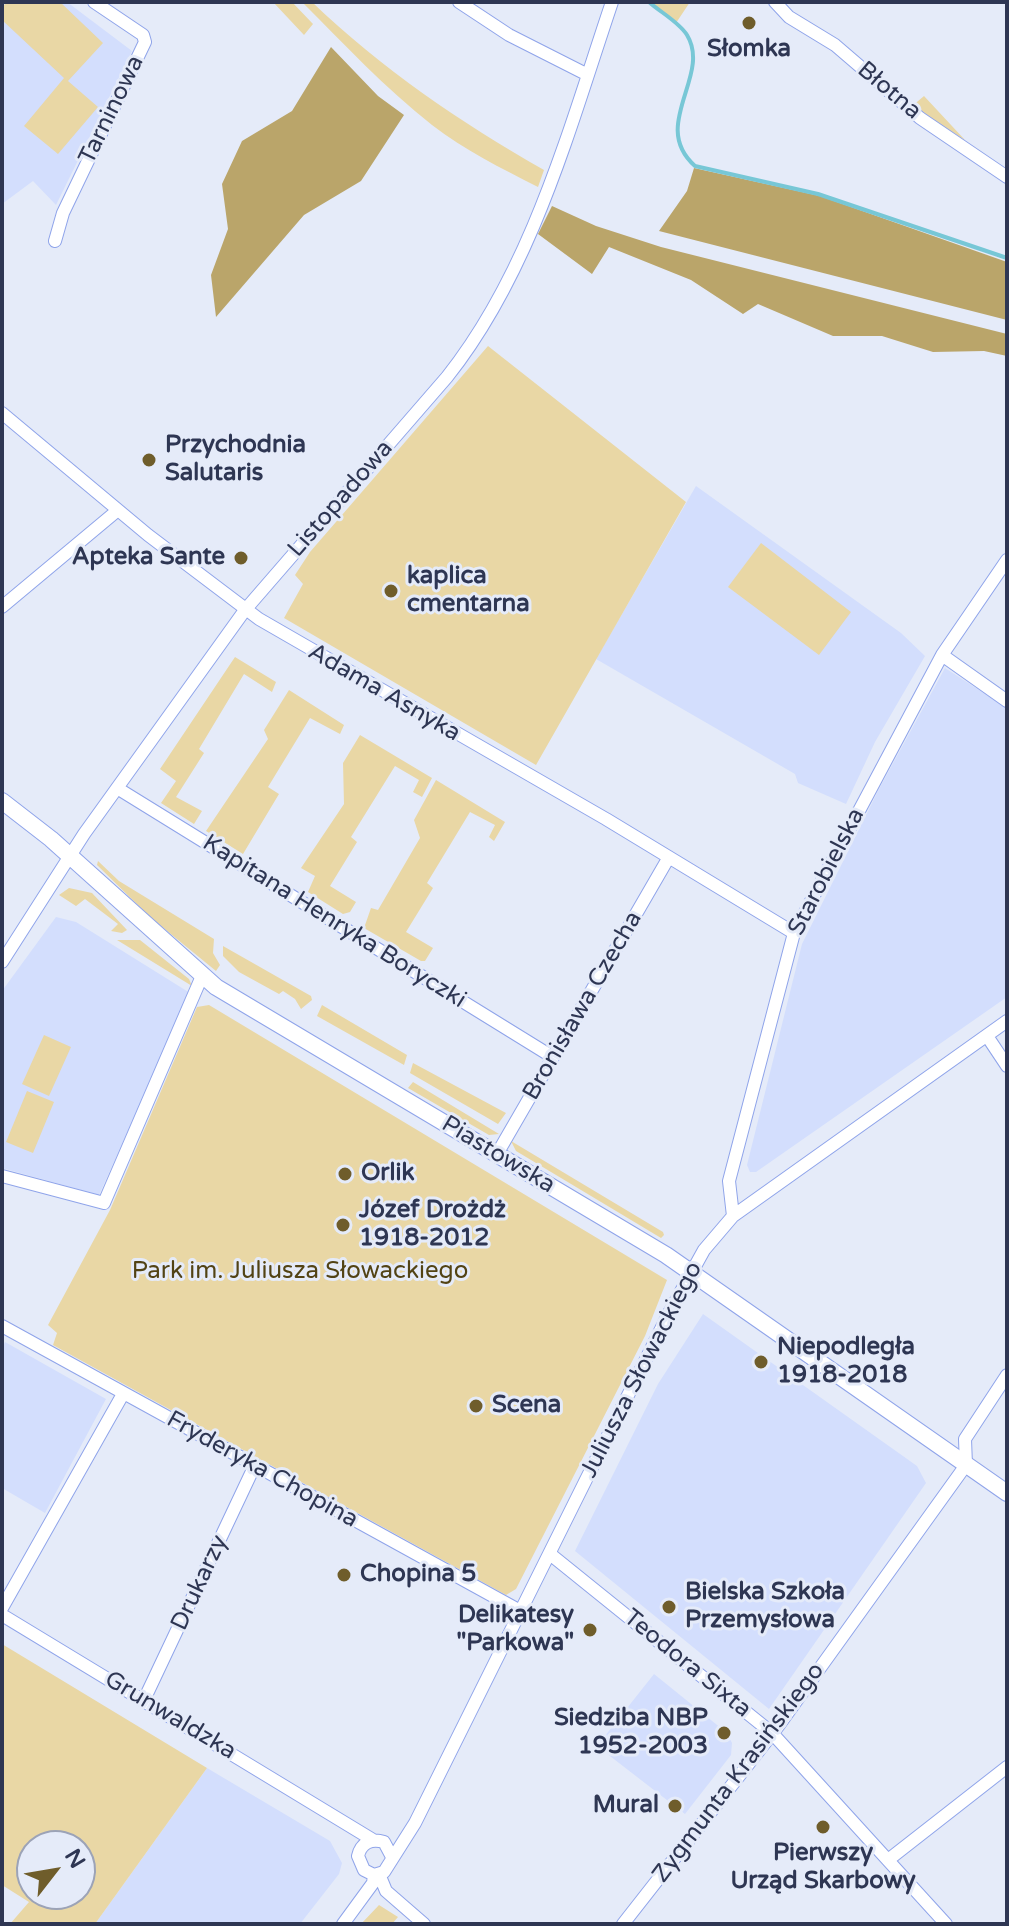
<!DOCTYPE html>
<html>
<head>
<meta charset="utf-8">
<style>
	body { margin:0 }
	#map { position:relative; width:1009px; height:1926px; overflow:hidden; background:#e5ebf9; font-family:"Varela Round",sans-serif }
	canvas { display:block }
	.frame { position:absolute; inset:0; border:4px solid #2e3653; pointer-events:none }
	.north { position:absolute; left:16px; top:1830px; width:80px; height:80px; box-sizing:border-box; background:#e5ebf9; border:2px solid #9ca3b7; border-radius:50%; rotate:59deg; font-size:22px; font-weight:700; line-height:32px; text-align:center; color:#2e3653 }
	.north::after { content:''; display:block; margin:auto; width:28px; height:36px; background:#6f5d2b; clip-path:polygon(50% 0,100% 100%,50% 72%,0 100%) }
</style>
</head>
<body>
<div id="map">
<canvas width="1009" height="1926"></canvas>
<div class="frame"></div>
<div class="north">N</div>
</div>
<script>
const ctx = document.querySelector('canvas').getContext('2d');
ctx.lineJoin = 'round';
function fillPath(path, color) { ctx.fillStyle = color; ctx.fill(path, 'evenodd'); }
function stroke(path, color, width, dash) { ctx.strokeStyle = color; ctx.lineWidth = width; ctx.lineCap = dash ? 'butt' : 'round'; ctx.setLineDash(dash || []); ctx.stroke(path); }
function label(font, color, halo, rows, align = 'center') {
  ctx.font = font + ' "Varela Round",sans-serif'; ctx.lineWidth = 6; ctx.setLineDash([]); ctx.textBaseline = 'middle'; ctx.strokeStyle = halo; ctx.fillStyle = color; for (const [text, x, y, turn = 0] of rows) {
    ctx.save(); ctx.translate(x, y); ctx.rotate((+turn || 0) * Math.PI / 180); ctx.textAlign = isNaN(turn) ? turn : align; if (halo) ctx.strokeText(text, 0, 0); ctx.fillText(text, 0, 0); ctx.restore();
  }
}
const built = new Path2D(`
	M2,2h65l65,49 -76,154 -23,-24 -31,23z
	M696,486l205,147 24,23 -50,86 -29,62 -48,-21 -3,-9 -199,-115z
	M945,668l62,40v289l-251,175h-6l-3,-7 55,-221 77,-155z
	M56,917l20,5 114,71 -91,202 -97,-27v-177z
	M703,1314l214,152 9,17 -157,226 -194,-158 83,-167z
	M5,1342l101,57 -61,114 -43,-25v-140z
	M654,1674l73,59 5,10 -1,12 -46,59 -88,-68z
	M207,1768l123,73 12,22 -3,11 -39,50h-205z`);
const green = new Path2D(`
	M7,2h53l43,41 -35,38 30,26 -40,47 -34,-28 40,-48 -62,-58v-13z
	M273,2h19l21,22 -9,11z
	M302,2h10c70,67 148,120 232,168l-6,17c-37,-19 -74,-37 -106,-62 -47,-37 -88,-81 -130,-123z
	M651,2h39l-14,21z
	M924,96l41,44 -54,-33z
	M488,346l198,156 -150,263 -252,-147 19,-34 -8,-9 15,-23z
	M761,543l90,69 -32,43 -91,-68z
	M235,657l41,25 -4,10 -28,-18 -45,75 5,4 -28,44 26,14 -8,13 -33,-21 15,-22 -16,-12z
	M289,690l55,35 -4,9 -30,-16 -42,69 11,7 -36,60 -37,-23 62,-92 -4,-9z
	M360,735l72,43 -10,19 -9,-5 6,-12 -24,-14 -44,71 6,5 -27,44 26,16 -6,10 -7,2 -35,-22 7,-16 -14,-8 43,-64 -1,-41z
	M436,780l69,42 -11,19 -5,-4 6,-12 -25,-13 -43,71 6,5 -27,44 27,16 -8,13h-4l-57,-33 7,-20 7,2 42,-72 -6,-18z
	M98,861l21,20 95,58 -1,14 7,12 -4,6 -66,-54 -53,-52z
	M69,888l23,5 35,37 -5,3 -11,-2 7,-7 -33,-25 -9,7 -17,-11z
	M117,940h23l49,39 3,7z
	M223,946l88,50 1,4 -11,9 -6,-10 -12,-8 -4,3 -40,-22 -16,-16z
	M209,1005l458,275 -22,56 -129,253 -10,6 -453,-250 4,-12 -9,-8 62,-115 87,-203z
	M322,1005l85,50 -3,10 -87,-49z
	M44,1035l27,12 -22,49 -27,-12z
	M413,1063l93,50 -8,11 -88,-51z
	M413,1082l86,52 -10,1 -81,-47z
	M27,1091l27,11 -21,51 -27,-11z
	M511,1141l152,91 1,3 -3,3 -145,-87z
	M2,1644l205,124 -112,156h-85l19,-22 -27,-17zM32,1846h48v48h-48z
	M379,1905l19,12 -6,7h-31z`);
const forest = new Path2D(`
	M331,47l47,49 26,19 -43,66 -57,34 -88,102 -5,-42 17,-46 -6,-45 20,-43 50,-30z
	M694,168l126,28 187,66v58l-348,-89 28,-40z
	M552,206l44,20 65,21 346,87v22l-23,-5 -51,1 -51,-16h-49l-75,-32 -15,10 -52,-34 -82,-33 -17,27 -54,-40z`);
const stream = new Path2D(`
	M649,2c11,10 30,20 38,33 25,41 -38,90 8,131l123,28 189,64`);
const street = new Path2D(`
	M459,2l50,33 79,40
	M775,2l14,15 46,28 85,73 87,59
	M55,241l8,-28 82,-171 -2,-7 -49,-33
	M2,413l146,122 111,84 347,200 188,114
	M2,607l116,-97
	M942,655l65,46
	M117,788l434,268
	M2,962l82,-128 161,-224 202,-233c85,-107 122,-248 165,-375
	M987,1036l20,30
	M497,1154l172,-297
	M2,1176l102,27 98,-227
	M733,1216l-4,-35 65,-248 148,-278 65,-95
	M2,1326l520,286
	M550,1554l222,179 174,191
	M2,1608l121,-214
	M2,1615l371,225
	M144,1700l111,-235
	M392,1857l-8,-15c-13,-4 -23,1 -26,14l6,14 10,5 10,-3 31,-49 253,-508 36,-65 29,-34 274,-195
	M888,1860l119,-93
	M379,1874l7,17 38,33
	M343,1924l30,-41 1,-8
	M623,1924l156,-199 187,-260 -1,-26 42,-64`);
const secondary = new Path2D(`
	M2,801l49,38 165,148 450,268 341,238`);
const markers = [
	[749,23,8,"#6f5d2b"],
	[149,460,8,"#6f5d2b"],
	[241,558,8,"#6f5d2b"],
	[391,591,8,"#6f5d2b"],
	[345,1174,8,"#6f5d2b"],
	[343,1225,8,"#6f5d2b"],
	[761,1362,8,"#6f5d2b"],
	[476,1406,8,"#6f5d2b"],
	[344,1575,8,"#6f5d2b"],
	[669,1607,8,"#6f5d2b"],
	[590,1630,8,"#6f5d2b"],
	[724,1733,8,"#6f5d2b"],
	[675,1806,8,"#6f5d2b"],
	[823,1827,8,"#6f5d2b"]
];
const poiNames = [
	["Słomka",749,50,"center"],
	["Przychodnia",165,446],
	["Salutaris",165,474],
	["Apteka Sante",225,558,"right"],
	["kaplica",407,577],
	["cmentarna",407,605],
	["Orlik",361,1174],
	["Józef Drożdż",359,1211],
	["1918-2012",359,1239],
	["Niepodległa",777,1348],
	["1918-2018",777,1376],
	["Scena",492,1406],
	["Chopina 5",360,1575],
	["Bielska Szkoła",685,1593],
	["Przemysłowa",685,1621],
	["Delikatesy",574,1616,"right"],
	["\"Parkowa\"",574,1644,"right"],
	["Siedziba NBP",708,1719,"right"],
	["1952-2003",708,1747,"right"],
	["Mural",659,1806,"right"],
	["Pierwszy",823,1854,"center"],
	["Urząd Skarbowy",823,1882,"center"]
];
const streetNames = [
	["Błotna",889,91,40],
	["Tarninowa",112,110,-64],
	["Listopadowa",341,499,-49],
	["Adama Asnyka",384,693,30],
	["Starobielska",827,872,-63],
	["Kapitana Henryka Boryczki",334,922,32],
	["Bronisława Czecha",583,1006,-60],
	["Piastowska",498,1155,31],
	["Juliusza Słowackiego",642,1370,-63],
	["Fryderyka Chopina",262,1470,29],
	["Drukarzy",200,1583,-65],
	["Teodora Sixta",687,1664,39],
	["Grunwaldzka",170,1716,31],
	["Zygmunta Krasińskiego",739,1773,-53]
];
const parkNames = [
	["Park im. Juliusza Słowackiego",300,1272]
];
fillPath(built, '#d3defd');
fillPath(green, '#e9d7a5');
fillPath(forest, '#baa56a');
stroke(stream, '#77c7d6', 4);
stroke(street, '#8fa4ea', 14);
stroke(secondary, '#8fa4ea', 18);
stroke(street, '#fff', 12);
stroke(secondary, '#fff', 16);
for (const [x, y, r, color] of markers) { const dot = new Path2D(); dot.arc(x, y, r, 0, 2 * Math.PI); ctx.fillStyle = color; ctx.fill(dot); stroke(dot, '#e5ebf9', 3); }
label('bold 24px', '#2e3653', '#e5ebf9', poiNames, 'left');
label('24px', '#2e3653', '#e5ebf9', streetNames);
label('24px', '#524314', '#e5ebf9', parkNames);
</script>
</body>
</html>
